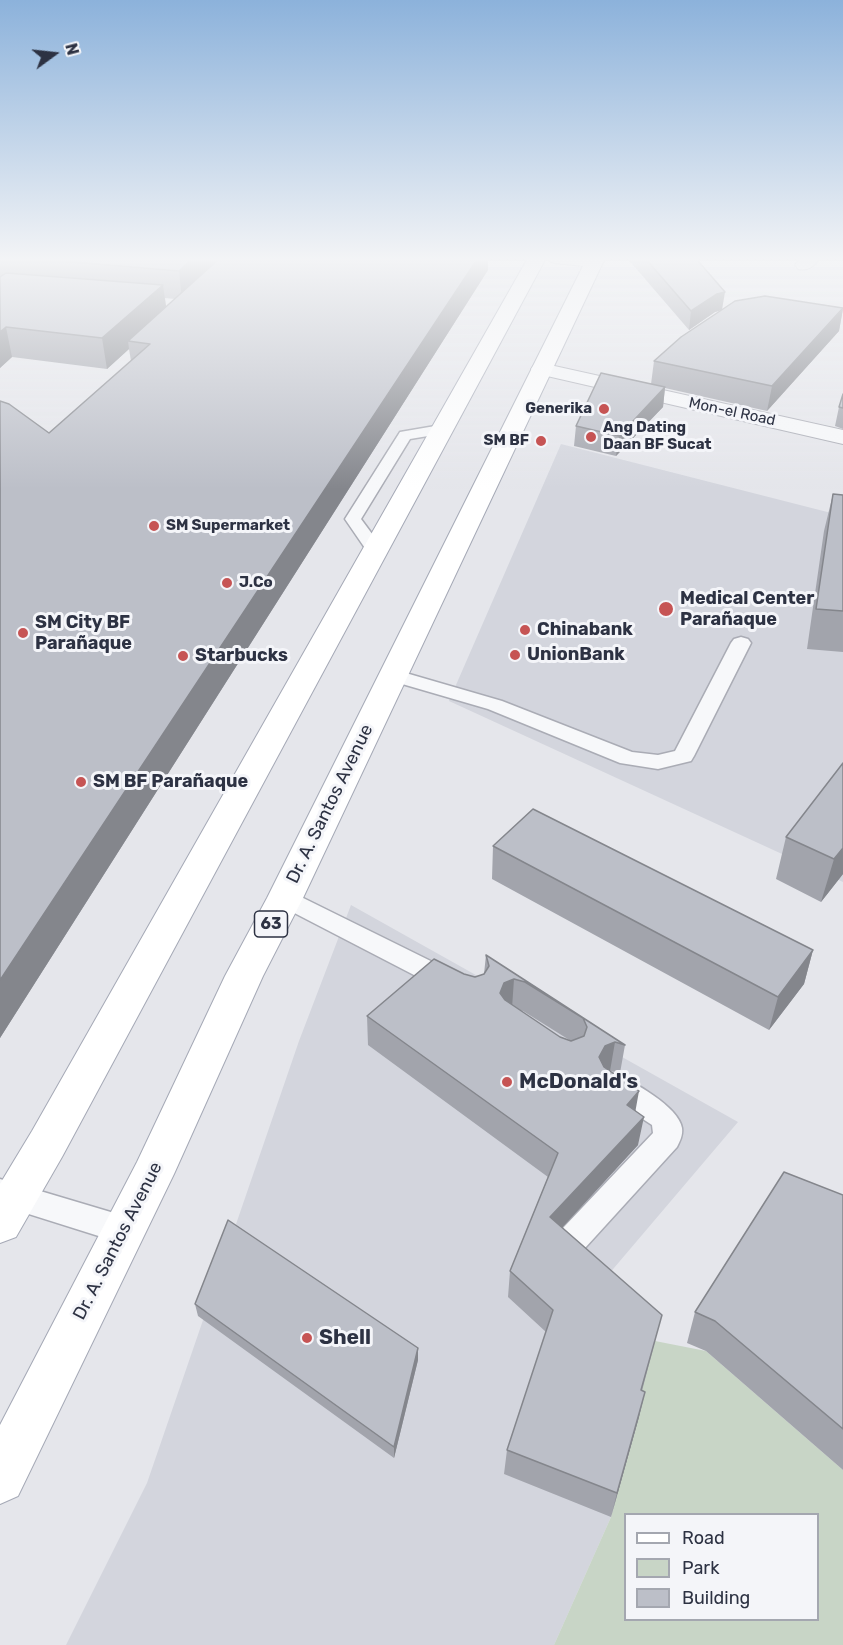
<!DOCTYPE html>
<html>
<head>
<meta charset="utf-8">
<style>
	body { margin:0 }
	#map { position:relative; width:843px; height:1645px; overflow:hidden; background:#e5e6eb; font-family:Rubik,sans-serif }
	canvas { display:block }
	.legend { position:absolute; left:624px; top:1513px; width:195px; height:108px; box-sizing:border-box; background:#f4f5f9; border:2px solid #a4a7b0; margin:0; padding:8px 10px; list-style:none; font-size:18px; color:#2d3243 }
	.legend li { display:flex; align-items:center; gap:12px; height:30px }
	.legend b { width:30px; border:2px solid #a4a7b0 }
	.north { position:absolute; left:24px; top:24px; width:60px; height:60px; -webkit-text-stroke:4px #f4f5f9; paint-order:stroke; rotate:75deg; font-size:16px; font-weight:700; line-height:24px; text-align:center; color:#2d3243 }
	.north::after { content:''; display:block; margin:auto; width:21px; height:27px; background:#2d3243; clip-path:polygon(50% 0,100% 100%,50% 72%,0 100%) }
</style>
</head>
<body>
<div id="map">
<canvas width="843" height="1645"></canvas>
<ul class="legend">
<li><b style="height:8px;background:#fff"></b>Road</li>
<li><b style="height:16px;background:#c8d5c6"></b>Park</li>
<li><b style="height:16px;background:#bcbfc8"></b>Building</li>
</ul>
<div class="north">N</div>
</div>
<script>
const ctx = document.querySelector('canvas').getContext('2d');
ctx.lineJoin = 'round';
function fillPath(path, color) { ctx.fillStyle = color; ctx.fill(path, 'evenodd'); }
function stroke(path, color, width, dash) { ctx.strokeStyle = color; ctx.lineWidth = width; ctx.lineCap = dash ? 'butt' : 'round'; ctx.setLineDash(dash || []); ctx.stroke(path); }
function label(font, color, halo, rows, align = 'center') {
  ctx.font = font + ' Rubik,sans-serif'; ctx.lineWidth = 6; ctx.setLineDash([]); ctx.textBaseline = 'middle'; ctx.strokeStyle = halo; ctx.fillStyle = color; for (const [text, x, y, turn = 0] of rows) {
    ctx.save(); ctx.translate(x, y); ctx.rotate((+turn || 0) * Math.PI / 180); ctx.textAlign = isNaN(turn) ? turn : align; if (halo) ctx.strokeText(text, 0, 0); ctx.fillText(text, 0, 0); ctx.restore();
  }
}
const built = new Path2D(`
	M561,444l282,72v366l-394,-181z
	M351,905l387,217 -141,166 58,53 -20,74 4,2 -28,100 -57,128h-488l81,-162 152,-442z`);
const green = new Path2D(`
	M655,1341l51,10 137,119v175h-289l57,-128 27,-100 -3,-2zM626,1514h192v106h-192z`);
const lane = new Path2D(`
	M441,425l8,5 -3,3 -36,6 -49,80 23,31 -3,4h-12l-24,-35 55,-87z
	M741,637l7,2 3,4 -57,113 -3,5 -33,8 -38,-6 -132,-54 -103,-30 -3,-4 3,-4 7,-2 110,32 130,51 26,3 17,-4 56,-108 3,-4z
	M285,889l174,86 4,7 -4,7 -9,3 -9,-3 -164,-85 -4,-6 4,-6z
	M613,1074c19,6 66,33 69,54 1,7 -2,13 -5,19l-92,101 -11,4 -11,-4 -4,-10 4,-10 90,-95 -1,-8 -49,-32 -4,-8 4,-8z
	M0,1179l124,37 11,4 4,10 -4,10 -11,4 -124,-39z`);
const street = new Path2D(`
	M801,258h19c-6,9 -12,13 -22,11l-3,-4z
	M541,363l302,67v14l-309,-71 -3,-4 3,-4z`);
const secondary = new Path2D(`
	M545,258h55l3,4 -3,4 -6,1 -40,-4z`);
const primary = new Path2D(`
	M528,258h18l-484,899 -46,80 -16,6v-59l32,-53z
	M587,258h18l-302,640 -40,78 -89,198 -156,322 -18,8v-79l137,-263 88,-186 42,-78z`);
const wall = new Path2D(`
	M0,258h488v12l-488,768v-637l49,32 82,-72 -2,-12 -22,20 -95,-12 -12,11zM165,298l10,1 -9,8z
	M627,258h70l25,52 121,-2 -4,23 -72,80 -102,-23 -2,19 -47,49 -42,-10 2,-20 75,-42 3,-23 67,-51 -6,2 -26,18z
	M843,394v35l-8,-3 4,-19z
	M833,494l10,1v157l-36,-3 17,-118z
	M843,763v111l-22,28 -45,-23 10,-42z
	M493,846l320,104 -9,34 -35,46 -277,-151z
	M486,955l139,90 -5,28 -10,-2 26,40 2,34 -76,83 93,113 -13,50 -3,26 -28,100 -107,-43 3,-24 39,-118 -38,-35 2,-26 38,-94 -180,-132 -1,-29 97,-42 11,3 9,-3zM518,1010l5,1 48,30 -11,-4z
	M843,1195v275l-137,-119 -19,-8 8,-31z
	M195,1304l223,56 -24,98 -196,-142z`);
const shadedWall = new Path2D(`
	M193,258h34l-45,42 -3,-29z
	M478,258h10v12l-488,768v-58z
	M163,285l4,29 -39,27 1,8 -22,20 -5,-31z
	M725,292l-3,18 -7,2 -26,18 2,-19 26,-17z
	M843,309l-4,22 -72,80 5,-25z
	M6,327l6,30 -12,11v-36z
	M665,387l-2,20 -47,49 3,-20z
	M843,848v26l-22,28 13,-43z
	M813,950l-9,34 -35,46 9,-33z
	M514,979l-2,29 -10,4 -2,-19 4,-10z
	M615,1042l-5,29 -10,3 -1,-17 6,-11z
	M639,1091l-5,28 -7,-14z
	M644,1117l-6,28 -91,99 3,-27z
	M418,1348v12l-24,98v-11z
	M645,1392l-6,25 -28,100 6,-24z`);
const building = new Path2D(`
	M26,258h167l-14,13z
	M220,258h258l-478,722v-579l9,3 40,29 101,-89 -22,-3z
	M645,258h52l2,4 26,30 -8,2 -26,17z
	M6,273l157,12 -61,53 -96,-11 -6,5v-55z
	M765,296l78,12 -71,78 -118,-25 27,-24 54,-36z
	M601,373l64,14 -46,49 -43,-10z
	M843,394v14l-4,-1z
	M833,494l10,1v116l-27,-2z
	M843,763v85l-9,11 -48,-22z
	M533,809l280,141 -35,47 -285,-151z
	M486,955l139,90 -10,-3 -10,4 -6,11 5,10 35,24 -12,14 17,12 -94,100 112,98 -21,75 4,2 -28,101 -110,-43 46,-140 -43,-39 48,-118 -191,-137 67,-57 30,15 11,3 9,-3 5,-8zM514,979l11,3 58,36 4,9 -3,9 -13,5 -11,-4 -55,-37 -5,-7 4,-10z
	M784,1172l59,23v234l-128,-108 -20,-9z
	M228,1220l190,128 -24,99 -199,-143z`);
const markers = [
	[604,409,6,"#c65454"],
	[591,437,6,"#c65454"],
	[541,441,6,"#c65454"],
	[154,526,6,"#c65454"],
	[227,583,6,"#c65454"],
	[666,609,8,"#c65454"],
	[525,630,6,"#c65454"],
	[23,633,6,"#c65454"],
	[515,655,6,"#c65454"],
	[183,656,6,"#c65454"],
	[81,782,6,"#c65454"],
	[507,1082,6,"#c65454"],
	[307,1338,6,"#c65454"]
];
const farPoinames = [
	["Generika",592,409,"right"],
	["Ang Dating",603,428],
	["Daan BF Sucat",603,445],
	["SM BF",529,441,"right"],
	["SM Supermarket",166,526],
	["J.Co",239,583]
];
const farStreetnames = [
	["Mon-el Road",732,412,12]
];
const shields = [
	[271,924,33]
];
const shieldNames = [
	["63",271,924]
];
const poiNames = [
	["Medical Center",680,599],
	["Parañaque",680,620],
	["SM City BF",35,623],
	["Parañaque",35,644],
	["Chinabank",537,630],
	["UnionBank",527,655],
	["Starbucks",195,656],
	["SM BF Parañaque",93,782]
];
const streetNames = [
	["Dr. A. Santos Avenue",330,804,-64],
	["Dr. A. Santos Avenue",118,1241,-63]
];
const nearPoinames = [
	["McDonald's",519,1082],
	["Shell",319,1338]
];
fillPath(built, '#d3d5dd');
fillPath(green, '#c8d5c6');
stroke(lane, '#aaacb5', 3);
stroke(street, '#aaacb5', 2);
stroke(secondary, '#aaacb5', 2);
stroke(primary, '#a5a9b6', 2);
fillPath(lane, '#f7f8fa');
fillPath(street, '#f7f8fa');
fillPath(secondary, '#fff');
fillPath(primary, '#fff');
fillPath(wall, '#a2a4ac');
fillPath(shadedWall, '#84868c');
fillPath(building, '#bcbfc8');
stroke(building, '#84868c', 1.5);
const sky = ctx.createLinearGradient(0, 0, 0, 489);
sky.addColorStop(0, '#8cb2db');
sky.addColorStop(0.53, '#f3f4f6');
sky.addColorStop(1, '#f3f4f600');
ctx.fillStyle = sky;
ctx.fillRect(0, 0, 843, 489);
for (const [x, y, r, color] of markers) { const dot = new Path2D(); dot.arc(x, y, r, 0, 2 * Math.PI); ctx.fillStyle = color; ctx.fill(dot); stroke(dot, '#f4f5f9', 2); }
label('bold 15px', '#2d3243', '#f4f5f9', farPoinames, 'left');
label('15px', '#2d3243', '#f4f5f9', farStreetnames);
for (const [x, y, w] of shields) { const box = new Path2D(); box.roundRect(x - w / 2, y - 13, w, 26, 4.5); ctx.fillStyle = '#f4f5f9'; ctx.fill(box); stroke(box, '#2d3243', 1.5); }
label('bold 16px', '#2d3243', null, shieldNames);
label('bold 18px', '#2d3243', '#f4f5f9', poiNames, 'left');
label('18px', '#2d3243', '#f4f5f9', streetNames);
label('bold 21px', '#2d3243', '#f4f5f9', nearPoinames, 'left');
</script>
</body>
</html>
